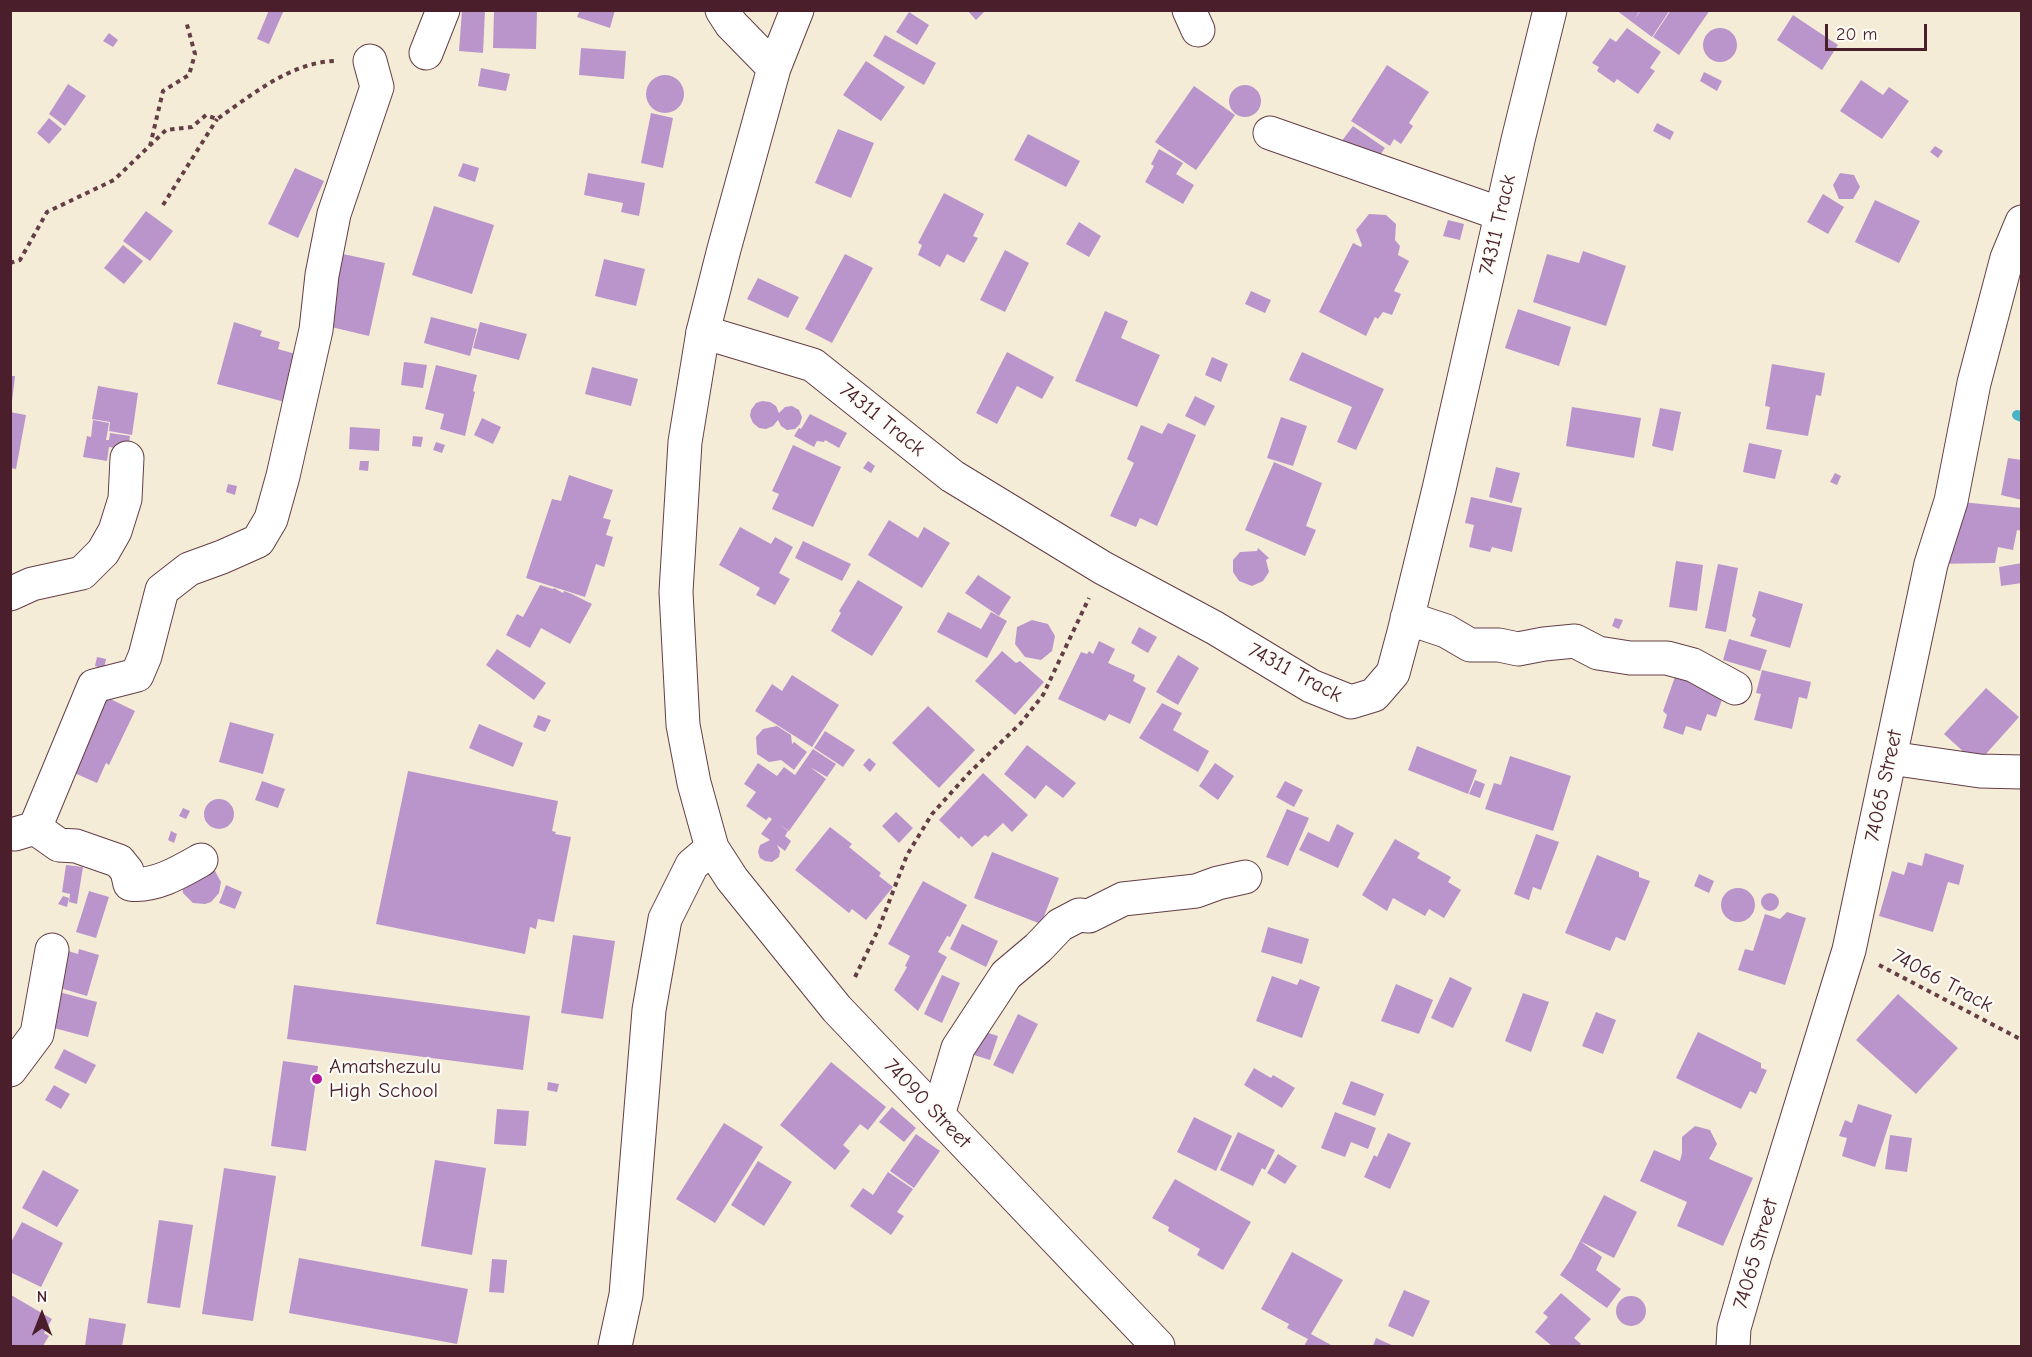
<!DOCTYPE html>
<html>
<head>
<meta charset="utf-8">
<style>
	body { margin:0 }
	#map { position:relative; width:2032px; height:1357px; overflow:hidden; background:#f5ecd8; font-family:"Comic Neue",sans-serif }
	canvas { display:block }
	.frame { position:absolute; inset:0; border:12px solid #4a1f2b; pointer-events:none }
	.north { position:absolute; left:12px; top:1285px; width:60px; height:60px; -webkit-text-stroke:4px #fdfcf7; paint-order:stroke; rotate:0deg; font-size:16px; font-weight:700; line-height:24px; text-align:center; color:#4a1f2b }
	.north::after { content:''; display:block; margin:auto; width:21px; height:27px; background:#4a1f2b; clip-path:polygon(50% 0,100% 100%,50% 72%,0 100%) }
	.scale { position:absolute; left:1825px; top:24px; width:102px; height:27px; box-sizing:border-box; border:3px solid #4a1f2b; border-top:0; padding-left:8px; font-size:18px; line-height:21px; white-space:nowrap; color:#4a1f2b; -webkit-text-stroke:4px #fdfcf7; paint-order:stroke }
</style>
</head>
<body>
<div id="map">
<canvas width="2032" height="1357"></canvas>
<div class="frame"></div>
<div class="north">N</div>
<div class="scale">20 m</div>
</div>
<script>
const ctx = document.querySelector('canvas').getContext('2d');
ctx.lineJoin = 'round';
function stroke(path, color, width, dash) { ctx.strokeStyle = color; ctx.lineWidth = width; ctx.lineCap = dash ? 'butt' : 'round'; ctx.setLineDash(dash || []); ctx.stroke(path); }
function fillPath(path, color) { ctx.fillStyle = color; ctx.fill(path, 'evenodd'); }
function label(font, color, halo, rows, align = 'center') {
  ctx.font = font + ' "Comic Neue",sans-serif'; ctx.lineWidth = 4.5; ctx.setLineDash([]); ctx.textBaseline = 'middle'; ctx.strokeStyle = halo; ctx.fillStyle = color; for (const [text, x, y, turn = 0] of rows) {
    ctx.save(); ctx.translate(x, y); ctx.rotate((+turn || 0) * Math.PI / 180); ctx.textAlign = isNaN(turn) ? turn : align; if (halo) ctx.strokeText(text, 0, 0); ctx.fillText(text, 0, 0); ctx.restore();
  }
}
const stream = new Path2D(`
	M2017,415l5,2`);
const building = new Path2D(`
	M269,10h15l-15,34 -12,-5z
	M462,10l23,1 -2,42 -24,-2z
	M580,10h35l-5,18 -33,-11z
	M967,10h19l-10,10z
	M1616,10h24l-5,9 6,-9h29l-18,27z
	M1671,10h39l-31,45 -26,-18z
	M494,11l43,1 -1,37 -43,-1z
	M909,12l20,13 -12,20 -21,-13z
	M1793,15l45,30 -16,25 -45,-30z
	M1627,28l34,24 -11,16 5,3 -17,23 -21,-15 -3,4 -17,-12 2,-4 -7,-4 18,-25 6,4z
	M1703 45a17 17 0 1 1 34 0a17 17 0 1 1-34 0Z
	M109,33l9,7 -5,7 -10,-6z
	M885,35l51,28 -12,22 -51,-29z
	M581,48l45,3 -2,28 -45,-4z
	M866,61l39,26 -24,34 -38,-26z
	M1387,65l42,27 -20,31 4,3 -12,18 -7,-5 -4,7 -39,-25z
	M481,68l29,6 -4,17 -28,-5z
	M1704,72l18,9 -5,10 -17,-10z
	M646 94a19 19 0 1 1 38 0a19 19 0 1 1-38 0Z
	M1861,80l22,15 6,-8 20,14 -27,38 -42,-28z
	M68,84l18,12 -21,30 -16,-12z
	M1229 101a16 16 0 1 1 32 0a16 16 0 1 1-32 0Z
	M1194,86l41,29 -39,55 -41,-28z
	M651,113l22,5 -10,50 -22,-5z
	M49,118l13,11 -13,15 -12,-11z
	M1657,123l17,9 -4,8 -17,-9z
	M1353,126l32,22 -12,17 -32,-23z
	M838,129l36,14 -23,55 -36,-15z
	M1028,134l52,27 -14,26 -52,-27z
	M1935,146l8,5 -5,7 -8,-6z
	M1159,149l24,14 -7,11 18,11 -11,19 -38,-22 9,-16 -3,-2z
	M463,163l16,5 -4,14 -17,-6z
	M295,168l29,13 -26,57 -30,-14z
	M588,173l57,10 -6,33 -18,-4 2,-9 -39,-8z
	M1840,173l14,2 6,12 -7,12h-14l-6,-14z
	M944,193l40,21 -11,22 5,2 -14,25 -17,-9 -7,13 -22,-12 4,-10 -4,-2z
	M1823,194l21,13 -16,27 -21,-12z
	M1875,200l45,21 -21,42 -44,-21z
	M434,206l60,19 -22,69 -60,-19z
	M146,211l27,20 -23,30 -27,-20z
	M1369,214l17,1 10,9 -1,16 5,6 -2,9 11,6 -15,30 7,3 -9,21 -9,-3 -5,7 -3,-2 -9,19 -47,-24 34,-69 8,4 1,-2 -6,-15z
	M1448,220l16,4 -4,16 -17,-4z
	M1079,222l22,14 -12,21 -23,-13z
	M123,245l20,16 -19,23 -20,-16z
	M1005,250l24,13 -24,49 -25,-12z
	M1583,251l43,15 -20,60 -73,-24 14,-48 32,9z
	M343,254l42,9 -16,73 -42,-10z
	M845,254l28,14 -41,75 -27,-14z
	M604,259l41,10 -9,37 -41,-10z
	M758,278l41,19 -11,21 -41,-19z
	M1251,291l20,9 -6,13 -20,-9z
	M1518,309l53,18 -12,39 -54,-18z
	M1105,311l23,10 -7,17 39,17 -23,52 -62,-26z
	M431,317l46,12 -7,27 -46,-13z
	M234,322l28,9 -2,5 20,6 -2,7 21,6 -14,47 -68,-18z
	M480,322l47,12 -8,26 -46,-12z
	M1007,352l47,25 -12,22 -25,-13 -20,38 -21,-11z
	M1302,352l82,37 -28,61 -19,-8 15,-35 -63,-27z
	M1212,357l16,7 -7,18 -16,-7z
	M404,362l23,3 -4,23 -22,-3z
	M1772,364l53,9 -4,23 -5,-1 -8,41 -42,-7 4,-22 -5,-1z
	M436,365l41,10 -4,16 2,1 -10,44 -25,-7 4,-15 -19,-5z
	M592,367l46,12 -7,27 -46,-12z
	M10,376h5l-3,25h-2z
	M98,386l40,7 -6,42 -23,-4 1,-9 -18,-3z
	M1195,396l20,10 -10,20 -20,-10z
	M762,401l8,1 6,4 3,7 6,-6 7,-1 7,4 3,7 -2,7 -5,5 -8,1 -6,-4 -3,-6 -5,6 -7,3 -7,-1 -6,-5 -3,-7 1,-6 5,-7z
	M1572,407l69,11 -7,40 -68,-12z
	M1660,408l21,4 -8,39 -21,-5z
	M10,412l16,3 -10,54 -6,-1z
	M810,414l37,19 -8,15 -14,-8 -1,2 -7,-1 -3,6 -20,-11 5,-8 2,1z
	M1281,417l26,9 -14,40 -26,-8z
	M482,418l19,9 -8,17 -19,-9z
	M93,420l16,3 -3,17h3l1,-7 20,3 -2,14 -19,-3 -2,14 -24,-4 4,-21 4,1z
	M1168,423l28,12 -39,91 -17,-8 -4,9 -26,-11 24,-53 -7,-4 14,-34 21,9z
	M350,427l30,2 -1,22 -30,-2z
	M413,436l10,1 -2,10 -9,-1z
	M436,442l9,3 -3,8 -9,-3z
	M1749,443l33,7 -7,29 -32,-7z
	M793,445l48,22 -28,60 -41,-18 7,-15 -7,-3z
	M2008,458l14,2v40l-21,-5z
	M360,461h9l-1,10 -9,-1z
	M868,461l7,5 -4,7 -8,-5z
	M1274,462l48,21 -16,43 10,4 -11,26 -60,-26z
	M1496,467l24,6 -8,30 -23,-6z
	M1835,473l6,3 -4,9 -7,-3z
	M569,475l44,15 -10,28 8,2 -5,15 7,2 -9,30 -8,-3 -11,33 -59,-19 26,-79 9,2z
	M228,484l9,2 -2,9 -9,-3z
	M1471,497l51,11 -10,44 -20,-5 -2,5 -21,-5 5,-22 -9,-2z
	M1951,501l71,7v23l-5,-1 -4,20 -15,-3 -3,16 -64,1z
	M889,520l29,18 6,-11 26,16 -28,45 -54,-33z
	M740,527l31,17 4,-7 18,10 -14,26 11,6 -15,26 -19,-10 4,-7 -41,-23z
	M803,541l48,23 -9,17 -47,-23z
	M1258,548l11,10 -3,2 3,12 -6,9 -11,5 -13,-5 -6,-9v-12l7,-8 17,-1z
	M1676,561l27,4 -6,46 -28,-4z
	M2022,563v20l-21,3 -2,-19z
	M1718,564l20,4 -12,64 -21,-4z
	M978,575l33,22 -12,19 -34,-23z
	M858,580l45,27 -31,49 -41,-25 10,-18 -2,-2z
	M540,585l13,4 1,-1 9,5 1,-2 8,3 20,10 -22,40 -29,-16 -11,20 -24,-13 11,-21 6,3z
	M1759,591l44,13 -13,44 -40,-12 6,-17 -4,-3z
	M948,612l33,17 10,-17 16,9 -20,37 -50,-26z
	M1615,618l8,2 -4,9 -7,-3z
	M1032,620l16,4 7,12 -3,15 -11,9 -16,-3 -10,-13 2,-17z
	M1139,627l18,10 -9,16 -17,-10z
	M1729,639l38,11 -7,21 -37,-11z
	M1099,641l16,8 -7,14 27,12 -2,6 13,7 -16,36 -21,-10 -4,7 -47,-22 23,-47 6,2 2,-3 4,3z
	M497,649l49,34 -12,17 -48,-35z
	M1002,651l14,12 4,-2 24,21 -29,33 -40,-34z
	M1178,655l21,13 -21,37 -22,-13z
	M97,657l9,2 -2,10 -9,-3z
	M1762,670l49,12 -4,17 -8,-2 -7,32 -38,-9 7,-26 -5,-1z
	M1677,671l49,17 -10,29 -9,-3 -6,17 -15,-5 -3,9 -20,-7 4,-13 -4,-4z
	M792,675l47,30 -27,42 -57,-36 17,-27 10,7z
	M1986,688l33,29 -42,47 -33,-30z
	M98,693l37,18 -26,54 -3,-2 -9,20 -34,-15z
	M1162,703l20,10 -9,17 36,21 -11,21 -59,-34z
	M928,706l47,44 -36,38 -47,-45z
	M538,715l13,5 -6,12 -12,-5z
	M230,722l44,12 -11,40 -44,-12z
	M479,724l44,19 -10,24 -44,-19z
	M777,726l14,9 1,9 2,-2 13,10 -13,18 -13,-10 -12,2 -12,-8 -1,-17 7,-8z
	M825,731l30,19 -12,17 -29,-19z
	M1027,745l49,38 -13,15 -17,-13 -11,14 -31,-25z
	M1417,746l60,24 -9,24 -60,-24z
	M813,749l23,15 -9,13 -17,-10 16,12 -37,52 -9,-6 8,6 -3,5 6,5 -6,10 -8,-6 3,6 -1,6 -7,5 -7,-1 -5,-3 -2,-6 2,-7 10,-5 -9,-6 11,-15 -3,-2 -3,3 -20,-14 10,-14 -12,-8 14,-21 19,13 7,-9 11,8z
	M1510,756l61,20 -18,55 -68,-22 9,-26 7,2z
	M869,758l7,6 -6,8 -7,-7z
	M1215,763l19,13 -16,24 -19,-14z
	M408,771l150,30 -6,30 4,1 -1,2 16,3 -17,85 -16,-3 -2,10 -6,-2 -5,27 -149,-30z
	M983,773l45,42 -16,17 -9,-9 -15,14 -3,-2 -13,12 -11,-11 -2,3 -20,-19z
	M1475,780l10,4 -5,14 -11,-4z
	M262,781l23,8 -7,19 -23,-8z
	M1285,781l18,9 -9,17 -18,-10z
	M204 814a15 15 0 1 1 30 0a15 15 0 1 1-30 0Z
	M183,808l7,3 -4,8 -7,-3z
	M1287,809l22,9 -21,48 -22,-9z
	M896,812l17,16 -14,15 -17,-17z
	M1337,824l17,9 -16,35 -39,-18 9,-18 21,10z
	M830,827l22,17 -3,3 32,26 -2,3 14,11 -27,33 -14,-11 -3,4 -54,-43z
	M171,831l6,3 -3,9 -6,-3z
	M1536,834l23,8 -18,48 -8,-3 -4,13 -15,-6z
	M1395,839l25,14 -3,5 34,19 -3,5 13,8 -17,28 -15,-9 -4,7 -32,-18 -6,13 -25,-16z
	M992,852l67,26 -18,46 -67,-26z
	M1925,853l39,12 -5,20 -11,-3 -15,50 -54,-16 13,-45 12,4 4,-13 14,4z
	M1597,855l42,17v5l11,4 -25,60 -9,-4 -6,14 -45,-18z
	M66,865l17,2 -6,37 -8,-2 1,-8 -8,-2z
	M209,868l6,3 6,11 -2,11 -8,9 -6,2 -12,-1 -10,-10 -1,-6z
	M1699,874l15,7 -5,12 -15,-7z
	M923,881l44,24 -17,32 -3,-1 -9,16 9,5 -29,54 -24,-21 13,-23 -2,-1 5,-10 -22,-12z
	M226,885l16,7 -7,17 -16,-6z
	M1721 905a17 17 0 1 1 34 0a17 17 0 1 1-34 0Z
	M89,891l20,6 -13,41 -20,-6z
	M1761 902a9 9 0 1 1 18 0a9 9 0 1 1-18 0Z
	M63,896l6,2 -2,9 -9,-3z
	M1787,912l19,6 -21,67 -47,-15 7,-21 8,2 12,-37 15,5z
	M962,924l36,17 -12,26 -36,-18z
	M1268,927l41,12 -7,25 -41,-12z
	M573,935l42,6 -12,78 -42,-6z
	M62,949l16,5 1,-5 20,6 -12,41 -37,-11z
	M942,975l18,8 -18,40 -18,-9z
	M1272,976l25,9 3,-6 20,8 -18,51 -46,-17z
	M1450,977l22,11 -19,40 -22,-10z
	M1396,984l37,16 -14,34 -38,-13z
	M294,985l236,31 -7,54 -236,-31z
	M59,992l38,10 -9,35 -38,-10z
	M1523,993l26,9 -18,50 -26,-11z
	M1898,994l60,54 -42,46 -60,-54z
	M1596,1012l20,8 -13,34 -21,-8z
	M1018,1014l20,10 -25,50 -20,-9z
	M982,1031l16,5 -8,24 -16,-5z
	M1698,1032l63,31v5l6,2 -11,24 -6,-3 -9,18 -65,-31z
	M64,1049l32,16 -10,19 -32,-16z
	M283,1061l35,5 -12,85 -35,-5z
	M831,1062l55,45 -18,23 -8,-6 -17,21 7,6 -15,19 -55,-45z
	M1254,1068l17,10 2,-3 22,13 -13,20 -38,-23z
	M1351,1081l33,13 -9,22 -33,-12z
	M548,1082l11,2 -2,8 -10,-2z
	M54,1085l16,9 -9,15 -16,-9z
	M1858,1104l34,11 -17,52 -33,-11 5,-18 -8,-2 6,-16 7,3z
	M892,1107l24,21 -12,14 -25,-20z
	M497,1109l32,2 -3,35 -32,-2z
	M1335,1112l41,16 -8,21 -17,-7 -6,15 -24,-9z
	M1194,1117l38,19 -16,35 -39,-19z
	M724,1123l39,24 -48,76 -39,-24z
	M1695,1126l15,4 7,14 -8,15 44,19 -30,68 -46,-20 10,-24 -47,-21 14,-31 26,11 2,-8v-16z
	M1238,1132l37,18 -10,20 -3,-2 -9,18 -33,-16z
	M1388,1133l23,10 -21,46 -26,-12 10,-22 3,2z
	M916,1134l24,17 -26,37 -24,-17z
	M1890,1135l22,3 -5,34 -22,-3z
	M1278,1154l19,12 -12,18 -18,-11z
	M435,1160l51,8 -14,87 -51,-9z
	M758,1161l34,21 -28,44 -33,-21z
	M224,1168l52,8 -23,145 -51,-7z
	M43,1170l36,20 -22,37 -35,-19z
	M888,1172l25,17 -16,23 7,4 -13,19 -41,-29 13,-18 10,7z
	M1175,1179l76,43 -28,48 -26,-15 3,-6 -32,-18 1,-4 -17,-9z
	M1604,1195l33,17 -23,46 -34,-17 22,16 -6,13 25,19 -14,19 -47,-33 11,-16 9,-18z
	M159,1220l34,5 -13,83 -33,-5z
	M22,1222l41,21 -22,44 -31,-15v-28z
	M1292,1252l51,28 -32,54 22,12h-29l4,-7 -21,-11 2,-4 -28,-15z
	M299,1258l169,31 -11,55 -168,-31z
	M492,1259l15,1 -3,33 -15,-1z
	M1404,1290l26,11 -17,36 -25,-11z
	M1561,1293l30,26 -17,19 7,6 -2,2h-27l-17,-14 13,-15 -5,-4z
	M11,1295l41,24 -8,14 5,3 -6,10h-33z
	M1616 1311a15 15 0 1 1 30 0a15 15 0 1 1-30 0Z
	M89,1318l37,6 -4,22h-37z
	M1376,1338l18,8h-21z`);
const path = new Path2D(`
	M150,146l13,-55 26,-16 6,-21 -9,-33
	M163,205l54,-86
	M10,263l10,-3 27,-48 67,-32 52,-50 26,-3 14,-12 11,4c35,-24 75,-58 120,-58
	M1879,965l143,75
	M855,977l24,-49 28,-73 25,-41 37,-41 52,-50 22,-28 46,-97`);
const minor = new Path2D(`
	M1189,10l9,20
	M426,53l17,-43
	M1270,133l231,81
	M703,332l110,33 139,111 151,92 112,60 96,58 40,16 23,-7 19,-22 11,-41 35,-143 79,-349 32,-130
	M10,594l22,-10 50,-11 21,-21 12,-21 10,-32 2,-41
	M1407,618l39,13 24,14h29l19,4 26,-5 31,-3 23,12 32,5h37l26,7 42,23
	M1890,758l90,13 42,1
	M35,828l24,17 17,1 43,15 8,10 3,13c25,3 50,-12 71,-24
	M15,834l20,-6 59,-142 43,-11 8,-19 17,-66 27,-21 33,-12 36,-16 13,-22 12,-43 33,-146 6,-55 12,-61 43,-127 -7,-26
	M10,1070l27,-36 15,-84
	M938,1115l20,-67 48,-73 32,-27 22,-23 19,-10 10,1 34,-17 73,-8 22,-8 27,-6
	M615,1346l11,-51 23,-285 16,-91 27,-54 20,-17
	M1733,1346l1,-18 21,-73 94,-305 82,-386 20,-63 23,-118 33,-125 15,-36`);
const tertiary = new Path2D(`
	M722,10l9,14 43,44
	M797,10l-23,58 -50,181 -21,83 -18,110 -9,150 7,133 11,58 18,65 20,31 105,130 321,337`);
const markers = [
	[317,1079,6,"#b5179e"]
];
const streetNames = [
	["74311 Track",1498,225,-77],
	["74311 Track",882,420,39],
	["74311 Track",1295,673,28],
	["74065 Street",1884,786,-78],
	["74066 Track",1942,981,28],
	["74090 Street",927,1104,46],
	["74065 Street",1756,1254,-74]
];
const poiNames = [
	["Amatshezulu",329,1067],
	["High School",329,1091]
];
stroke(stream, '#48b2c6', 10);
fillPath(building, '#ba95cc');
stroke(minor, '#643e45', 35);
stroke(tertiary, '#643e45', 35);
stroke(path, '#643e45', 4, [4.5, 4.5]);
stroke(minor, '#fff', 33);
stroke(tertiary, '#fff', 33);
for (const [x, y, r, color] of markers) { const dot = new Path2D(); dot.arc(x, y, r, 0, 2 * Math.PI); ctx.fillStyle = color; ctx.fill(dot); stroke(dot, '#fdfcf7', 2); }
label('21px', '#4a1f2b', '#fdfcf7', streetNames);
label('21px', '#4a1f2b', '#fdfcf7', poiNames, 'left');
</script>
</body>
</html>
